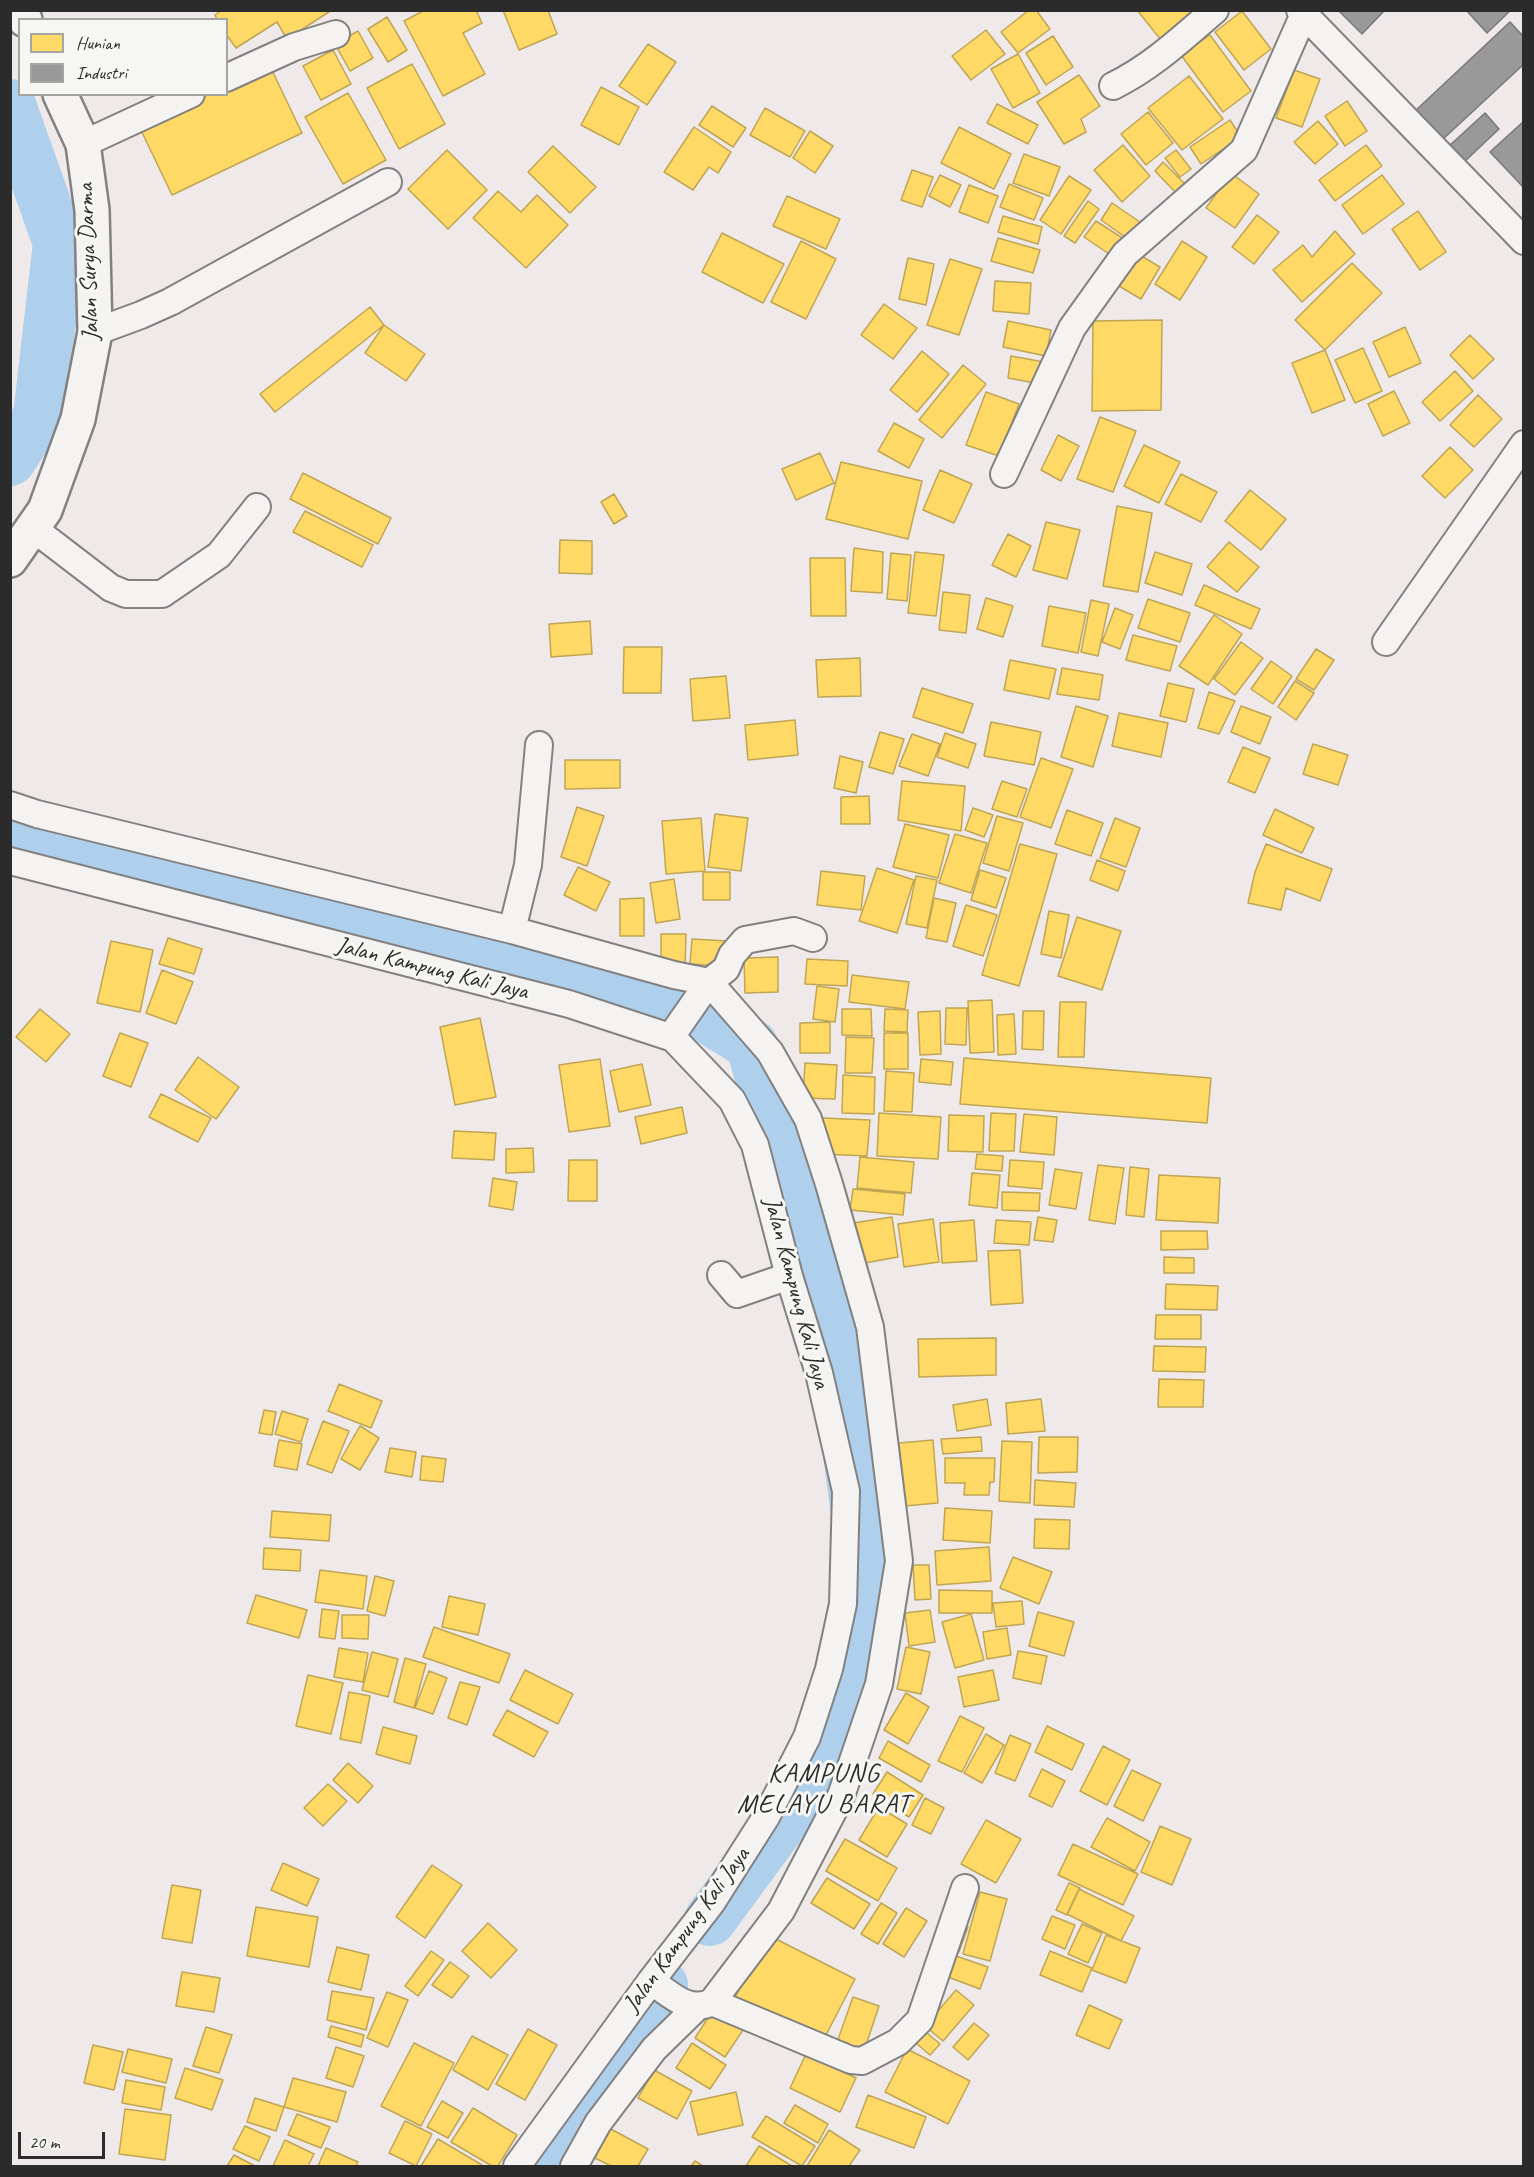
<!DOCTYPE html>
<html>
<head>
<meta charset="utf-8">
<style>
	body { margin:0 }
	#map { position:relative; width:1534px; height:2177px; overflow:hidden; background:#efe9e9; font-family:Caveat,sans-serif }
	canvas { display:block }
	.frame { position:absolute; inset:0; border:12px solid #2b2b2b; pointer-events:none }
	.legend { position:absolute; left:18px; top:18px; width:210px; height:78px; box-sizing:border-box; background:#f6f6f2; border:2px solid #a5a5a2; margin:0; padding:8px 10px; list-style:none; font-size:18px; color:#2b2b2b }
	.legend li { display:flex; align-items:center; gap:12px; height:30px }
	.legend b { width:30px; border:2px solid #a5a5a2 }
	.scale { position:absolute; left:18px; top:2132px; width:87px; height:27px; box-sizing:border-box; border:3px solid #2b2b2b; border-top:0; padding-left:8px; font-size:18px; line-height:21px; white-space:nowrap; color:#2b2b2b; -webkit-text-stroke:4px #f6f6f2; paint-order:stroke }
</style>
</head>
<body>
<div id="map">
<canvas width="1534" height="2177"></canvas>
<div class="frame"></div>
<ul class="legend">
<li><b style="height:16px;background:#ffd966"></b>Hunian</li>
<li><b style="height:16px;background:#999"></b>Industri</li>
</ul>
<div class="scale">20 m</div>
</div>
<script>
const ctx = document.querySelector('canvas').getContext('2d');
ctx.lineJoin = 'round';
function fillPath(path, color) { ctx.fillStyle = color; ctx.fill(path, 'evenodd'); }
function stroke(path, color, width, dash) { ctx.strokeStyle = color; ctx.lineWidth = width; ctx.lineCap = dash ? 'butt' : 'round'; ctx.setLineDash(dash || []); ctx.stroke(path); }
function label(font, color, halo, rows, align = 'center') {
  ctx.font = font + ' Caveat,sans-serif'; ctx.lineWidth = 6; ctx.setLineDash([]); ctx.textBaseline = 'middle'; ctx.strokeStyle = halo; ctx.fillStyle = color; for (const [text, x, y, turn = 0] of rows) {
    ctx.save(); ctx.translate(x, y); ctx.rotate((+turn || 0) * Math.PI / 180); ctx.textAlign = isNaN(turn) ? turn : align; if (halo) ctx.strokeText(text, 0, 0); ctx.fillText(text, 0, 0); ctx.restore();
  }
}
const homes = new Path2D(`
	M222,10h110l-45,29 -10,-17 -41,26 -10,-14v-14h-9l-2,-5z
	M425,10h51l6,13 -19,10 22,41 -42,22 -39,-75z
	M503,10h45l9,24 -38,16z
	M1029,10h7l14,19 -32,24 -17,-21z
	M1137,10h60l-36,30z
	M1242,11l29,38 -27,21 -29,-38z
	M387,17l20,33 -19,12 -20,-33z
	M986,30l19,24 -34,26 -19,-24z
	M358,31l15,27 -23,13 -15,-27z
	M1210,35l41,56 -28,21 -42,-57z
	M1053,36l20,31 -27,18 -20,-32z
	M648,44l28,18 -29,43 -28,-19z
	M333,50l18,34 -30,16 -18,-34z
	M1018,54l22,39 -27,15 -22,-39z
	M268,62l34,71 -130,62 -34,-71 63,-30h25v-12z
	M412,64l33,60 -46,25 -32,-61z
	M1294,70l26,9 -18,48 -26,-9z
	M1079,75l21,31 -19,13 5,13 -22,12 -27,-42z
	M1189,76l34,43 -41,31 -34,-42z
	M601,87l38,20 -20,38 -38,-20z
	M348,93l38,67 -43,24 -38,-67z
	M1347,101l20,30 -22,15 -20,-30z
	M997,104l41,21 -10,19 -41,-21z
	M712,106l34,22 -13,19 -34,-22z
	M765,108l40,23 -15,26 -40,-22z
	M1148,112l25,31 -27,22 -25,-31z
	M1230,120l11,17 -40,27 -11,-17z
	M1318,121l20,23 -23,20 -21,-22z
	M694,127l37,25 -13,21 -9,-6 -16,23 -29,-18z
	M959,127l52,27 -17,35 -53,-26z
	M810,131l23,15 -18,27 -22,-15z
	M1123,145l27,31 -28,26 -28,-32z
	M1366,145l16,21 -47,35 -16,-21z
	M553,146l43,41 -26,26 -42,-41z
	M447,150l40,40 -39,39 -40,-40z
	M1176,150l15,19 -11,8 -15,-19z
	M1024,154l36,13 -11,29 -36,-13z
	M1163,162l25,25 -9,9 -24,-25z
	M912,170l21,7 -11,30 -21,-7z
	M1231,173l28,21 -24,34 -29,-20z
	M940,175l21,10 -11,22 -21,-11z
	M1382,175l22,29 -41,30 -21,-29z
	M1069,176l22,14 -30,44 -21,-14z
	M1009,184l34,14 -9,22 -34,-13z
	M969,185l29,11 -10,27 -29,-11z
	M498,191l23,21 16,-17 31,30 -42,43 -53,-50z
	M787,196l53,23 -14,30 -53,-23z
	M1088,201l11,8 -24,34 -11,-7z
	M1112,203l28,19 -12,17 -27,-19z
	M1418,211l28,41 -26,18 -28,-41z
	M1257,215l22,17 -25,32 -22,-17z
	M1003,216l39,11 -4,17 -40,-12z
	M1096,221l28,18 -12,17 -28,-19z
	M1335,231l20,23 -53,48 -29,-32 30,-25 9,12z
	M722,233l62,31 -21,39 -61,-31z
	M998,238l42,12 -7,23 -42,-12z
	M801,241l35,18 -30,60 -35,-17z
	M1182,241l25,16 -27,43 -25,-16z
	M1138,254l22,13 -19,32 -22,-13z
	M908,258l26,6 -8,41 -27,-6z
	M950,259l32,10 -23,66 -32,-10z
	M1352,263l30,30 -57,57 -30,-30z
	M995,281l36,2 -2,31 -36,-3z
	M884,304l33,24 -24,31 -32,-24z
	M370,307l14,18 -109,87 -15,-18z
	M1162,320l-1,90 -69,1 1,-90z
	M1008,321l43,9 -5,26 -43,-9z
	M384,325l41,29 -19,27 -41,-28z
	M1405,327l16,36 -32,14 -16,-35z
	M1470,335l24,24 -21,20 -23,-24z
	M1363,348l19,43 -27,12 -20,-43z
	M1325,350l20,50 -33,13 -20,-50z
	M922,351l27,23 -32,38 -27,-22z
	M1011,356l33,6 -4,22 -32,-6z
	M963,365l23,19 -44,54 -23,-18z
	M1455,371l18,20 -33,30 -18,-19z
	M1394,391l16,32 -27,13 -15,-32z
	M986,392l33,12 -20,52 -33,-11z
	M1478,395l24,24 -28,28 -24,-22z
	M1100,417l36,14 -23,61 -36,-13z
	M894,423l30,16 -15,29 -31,-17z
	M1058,435l21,11 -18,35 -20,-11z
	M1144,445l36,17 -21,41 -35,-17z
	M1450,447l23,23 -28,28 -23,-22z
	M820,453l14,30 -38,17 -14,-31z
	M841,462l81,19 -14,58 -82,-20z
	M940,470l32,14 -18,39 -31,-13z
	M303,473l88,45 -13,26 -88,-45z
	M1181,474l36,18 -16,30 -36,-18z
	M1250,490l36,29 -25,31 -36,-29z
	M614,494l13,22 -13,8 -13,-22z
	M1117,506l35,7 -14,79 -35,-6z
	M305,511l68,34 -11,22 -69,-35z
	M1046,522l34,8 -13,49 -34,-9z
	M1008,534l23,12 -15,31 -24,-12z
	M560,540l32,1v33l-33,-1z
	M1229,542l30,25 -22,25 -30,-25z
	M854,548l29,4 -1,41 -31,-2z
	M915,552l29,3 -8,61 -28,-3z
	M1155,552l37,12 -10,31 -37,-12z
	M891,553l20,2 -4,46 -20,-2z
	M810,558h35l1,58h-35z
	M1204,585l56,24 -9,20 -56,-24z
	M943,592l27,3 -4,38 -27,-3z
	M986,598l27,8 -10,31 -26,-8z
	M1148,599l42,14 -10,29 -42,-14z
	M1091,600l18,4 -11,52 -17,-4z
	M1049,606l37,7 -8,40 -36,-7z
	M1115,608l18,7 -13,34 -18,-7z
	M1214,615l28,19 -34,51 -29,-19z
	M590,621l2,33 -41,3 -2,-33z
	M1133,635l44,11 -7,25 -44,-11z
	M1241,642l22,16 -28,37 -21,-16z
	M624,647h38l-1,46h-38z
	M1316,649l18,11 -20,30 -18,-11z
	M860,658l1,38 -43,1 -2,-37z
	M1010,660l46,9 -7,30 -45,-9z
	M1271,661l21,15 -19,28 -22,-15z
	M1062,668l41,7 -4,25 -42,-6z
	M726,676l4,42 -37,3 -3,-42z
	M1295,681l19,12 -18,27 -18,-13z
	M1168,683l26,6 -8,33 -26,-6z
	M922,688l51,16 -10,29 -50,-16z
	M1209,692l26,9 -16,33 -21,-6z
	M1076,706l32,10 -15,51 -32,-10z
	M1241,706l30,11 -11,27 -29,-12z
	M1119,713l49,10 -7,34 -49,-11z
	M795,720l3,35 -50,5 -3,-35z
	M991,722l50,10 -7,33 -50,-9z
	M880,732l24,7 -11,35 -24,-7z
	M945,733l31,11 -8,24 -31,-11z
	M912,734l28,10 -12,32 -29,-10z
	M1313,744l35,11 -10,30 -35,-11z
	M1243,747l27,11 -15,35 -27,-11z
	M840,756l23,6 -7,31 -22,-5z
	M1041,758l32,11 -22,59 -31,-11z
	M565,760h55v28l-55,1z
	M902,781l63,5 -4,45 -63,-11z
	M1002,781l25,8 -10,28 -25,-8z
	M869,796l1,28h-29v-27z
	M577,807l27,9 -17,50 -26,-9z
	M973,808l20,7 -9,22 -19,-7z
	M1275,809l39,19 -12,25 -39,-18z
	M1067,810l36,13 -12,33 -36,-12z
	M715,814l33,4 -7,53 -33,-4z
	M997,816l26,7 -14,48 -26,-8z
	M701,818l4,53 -39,3 -4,-53z
	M1115,818l25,10 -14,39 -26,-9z
	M905,824l44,11 -11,43 -45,-11z
	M955,834l32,9 -16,50 -32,-10z
	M1020,844l37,10 -38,132 -37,-11z
	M1266,844l66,25 -12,32 -34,-13 -5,22 -33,-7 7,-31z
	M1097,860l28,11 -7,20 -28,-11z
	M578,867l32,15 -14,29 -32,-16z
	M877,868l37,12 -17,53 -38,-12z
	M980,870l26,8 -10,30 -25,-8z
	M821,871l44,5 -4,34 -44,-5z
	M703,872h27v28h-27z
	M916,876l21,4 -10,48 -21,-4z
	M674,879l6,40 -24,4 -6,-40z
	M644,898v38h-24v-37z
	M934,898l22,5 -9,39 -21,-4z
	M966,905l31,10 -14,41 -30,-10z
	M1049,911l20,4 -8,43 -20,-4z
	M1077,917l44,14 -19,59 -44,-14z
	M661,934h25l-1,34 -24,-1z
	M168,938l34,11 -8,25 -35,-10z
	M692,939l35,2 -2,25 -35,-2z
	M111,941l42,9 -13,62 -43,-9z
	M778,957v35l-33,1 -1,-35z
	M807,959l41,2 -1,25 -42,-2z
	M162,970l31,12 -17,42 -30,-11z
	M852,975l57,7 -4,27 -56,-7z
	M817,986l22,3 -4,33 -22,-3z
	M992,1000l2,52 -24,1 -2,-52z
	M1060,1002h26l-2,55h-26z
	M946,1008h21l-1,37 -21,-1z
	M40,1009l30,25 -24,28 -30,-25z
	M842,1009h29l1,27 -30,-1z
	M885,1009l23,1 -1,22 -23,-1z
	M940,1011l1,43 -21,1 -2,-43z
	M1023,1011h21l-1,39 -21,-1z
	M1014,1014l2,40 -18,1 -1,-40z
	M480,1018l16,79 -41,8 -15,-78z
	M830,1022v31h-30v-30z
	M120,1033l28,10 -17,44 -28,-11z
	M884,1033h24v36h-24z
	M846,1037l28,1 -2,35h-27z
	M198,1057l41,30 -23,32 -41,-29z
	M964,1058l247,20 -4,45 -247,-19z
	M600,1059l10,67 -41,6 -10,-67z
	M921,1059l32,3 -2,23 -32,-3z
	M805,1063l32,2 -2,34 -32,-1z
	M642,1064l9,41 -32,7 -9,-41z
	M886,1071l28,2 -2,39 -28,-1z
	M843,1075l32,2 -1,37 -32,-1z
	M161,1094l50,24 -13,24 -49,-25z
	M682,1107l5,26 -46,11 -6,-27z
	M879,1113l62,4 -3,42 -61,-3z
	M991,1113l25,1 -2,37h-25z
	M1024,1114l33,3 -3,38 -34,-3z
	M949,1115l35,1 -1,36 -35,-1z
	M823,1118l47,2 -3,36 -46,-2z
	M454,1131l42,2 -2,27 -42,-2z
	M533,1148l1,24 -28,1v-24z
	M977,1154l26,2 -1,15 -27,-2z
	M860,1157l54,5 -3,31 -54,-5z
	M569,1160h28v41h-29z
	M1010,1160l34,2 -2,27 -34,-3z
	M1098,1165l26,3 -9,56 -26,-4z
	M1130,1167l19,2 -5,48 -18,-2z
	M1055,1169l27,4 -6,36 -27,-4z
	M972,1173l28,2 -3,33 -28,-3z
	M1159,1175l61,3 -2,45 -62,-3z
	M493,1178l24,4 -4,28 -24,-4z
	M853,1189l52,5 -2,21 -53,-5z
	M1002,1192l38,1 -1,18 -37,-1z
	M892,1217l6,40 -39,7 -6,-41z
	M1038,1217l19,3 -4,22 -19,-2z
	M933,1219l6,43 -35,5 -6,-43z
	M974,1220l3,41 -35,2 -2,-40z
	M996,1220l35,2 -2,23 -35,-2z
	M1161,1231h46l1,18 -47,1z
	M1020,1250l3,53 -32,2 -3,-54z
	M1164,1257l30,1v15h-30z
	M1166,1284l52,2 -1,24 -52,-1z
	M1156,1315h45v24h-46z
	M996,1338v37l-77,2 -1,-38z
	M1154,1346l52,1 -1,25 -52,-1z
	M1159,1379l45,1 -1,27h-45z
	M339,1384l43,17 -11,27 -43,-17z
	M987,1399l4,26 -34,6 -4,-26z
	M1041,1399l4,32 -37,3 -2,-31z
	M264,1410l12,2 -4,23 -13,-2z
	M282,1411l26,8 -7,23 -26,-8z
	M323,1421l26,10 -17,42 -25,-9z
	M360,1426l19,12 -19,32 -19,-11z
	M981,1437l1,14 -39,3 -2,-15z
	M1039,1437h39l-1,35 -39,1z
	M279,1440l23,4 -5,26 -23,-4z
	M933,1440l5,63 -34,3 -5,-63z
	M1002,1441l30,1 -2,61 -31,-2z
	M390,1448l26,4 -4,25 -27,-5z
	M422,1456l24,3 -3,23 -23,-2z
	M945,1458h50l-1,24h-4l-1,13h-25l1,-12h-20z
	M1035,1480l41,3 -2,24 -40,-2z
	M945,1508l47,3 -2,32 -47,-3z
	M272,1511l59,4 -2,26 -59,-4z
	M1035,1519l35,1 -1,29 -35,-1z
	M989,1547l2,34 -54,4 -2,-34z
	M264,1548l37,2 -1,21 -37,-2z
	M1013,1557l39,15 -13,32 -39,-16z
	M913,1565h16l2,34 -16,1z
	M320,1570l47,6 -4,33 -48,-7z
	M375,1576l19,5 -9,35 -18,-5z
	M939,1590l53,1v22h-53z
	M256,1595l51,15 -8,28 -52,-15z
	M449,1596l36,8 -7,31 -36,-8z
	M1022,1601l2,23 -28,3 -3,-24z
	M322,1609l17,2 -4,28 -16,-2z
	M930,1610l5,32 -26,4 -4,-33z
	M1038,1612l36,10 -10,34 -35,-10z
	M971,1614l13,46 -29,8 -13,-46z
	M342,1615h27l-1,24 -26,-1z
	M434,1627l76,27 -11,29 -76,-26z
	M1007,1628l4,27 -24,4 -4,-27z
	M906,1647l24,5 -9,42 -24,-5z
	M339,1648l29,5 -5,29 -29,-5z
	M1018,1651l29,5 -6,28 -28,-6z
	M372,1652l26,7 -10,38 -26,-7z
	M405,1658l21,6 -12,44 -20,-6z
	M525,1670l48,24 -15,30 -48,-24z
	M993,1670l6,30 -35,7 -6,-30z
	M429,1671l18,7 -14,36 -18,-6z
	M308,1675l35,8 -12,51 -35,-8z
	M460,1682l20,5 -13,38 -19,-7z
	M349,1692l21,4 -9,47 -21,-4z
	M906,1693l23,14 -21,37 -24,-14z
	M507,1710l41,22 -14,25 -41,-22z
	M960,1716l24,12 -22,44 -24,-11z
	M1047,1726l37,18 -12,26 -37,-18z
	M383,1727l34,9 -7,28 -34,-10z
	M986,1734l18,11 -22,38 -18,-10z
	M1010,1735l21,9 -16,37 -20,-8z
	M888,1741l42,24 -9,17 -42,-24z
	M1103,1746l27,14 -23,45 -27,-14z
	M348,1763l25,23 -15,17 -25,-23z
	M1042,1769l23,12 -13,26 -23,-11z
	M1132,1770l29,14 -18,37 -29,-15z
	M887,1772l36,23 -14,22 -36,-23z
	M328,1784l19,17 -24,25 -19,-18z
	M925,1798l19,10 -13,26 -19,-9z
	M879,1807l28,17 -20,33 -28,-17z
	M1107,1818l43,24 -15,29 -44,-24z
	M986,1820l35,19 -25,44 -35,-19z
	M1160,1826l31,13 -19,46 -31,-13z
	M845,1839l52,29 -19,33 -52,-30z
	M1073,1844l65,30 -15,31 -65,-30z
	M283,1863l36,16 -12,27 -36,-16z
	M432,1865l30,20 -37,53 -29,-21z
	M827,1878l43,26 -16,25 -43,-26z
	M1069,1883l11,5 -13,27 -11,-5z
	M172,1885l29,5 -9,53 -30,-5z
	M1079,1889l55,27 -13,25 -54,-27z
	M980,1892l27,7 -17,62 -27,-7z
	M881,1903l16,10 -19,31 -17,-10z
	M256,1907l62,10 -9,50 -62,-11z
	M906,1908l21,13 -23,36 -21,-13z
	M1052,1916l23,9 -10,24 -23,-10z
	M488,1923l29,27 -26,28 -29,-27z
	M957,1923l11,4 -9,25 -12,-5z
	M1082,1924l20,9 -14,30 -20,-9z
	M1106,1935l34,13 -14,35 -34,-13z
	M770,1936l85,43 -29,56 -95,-31z
	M337,1947l32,8 -8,35 -33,-8z
	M431,1951l13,9 -26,36 -13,-10z
	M1050,1951l42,17 -10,24 -42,-17z
	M956,1956l32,11 -8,22 -32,-12z
	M450,1962l19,14 -17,22 -20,-13z
	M182,1972l38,6 -6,34 -38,-6z
	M956,1990l18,15 -31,36 -18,-15z
	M332,1991l42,7 -8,32 -39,-10z
	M387,1992l21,8 -20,47 -21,-9z
	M853,1997l26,9 -16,48 -27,-9z
	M1089,2005l33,15 -13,29 -33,-14z
	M713,2010l30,20 -18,27 -30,-19z
	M974,2023l15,12 -21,25 -15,-13z
	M331,2026l33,9 -3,12 -33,-10z
	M206,2027l26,8 -13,38 -26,-7z
	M920,2027l20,17 -10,11 -20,-17z
	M528,2029l29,16 -32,55 -29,-16z
	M472,2036l36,19 -20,35 -35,-20z
	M414,2043l40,20 -33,63 -40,-20z
	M692,2043l34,22 -16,24 -34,-21z
	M93,2045l30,7 -9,38 -30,-7z
	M336,2047l28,9 -11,31 -27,-9z
	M128,2049l44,10 -6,24 -44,-11z
	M907,2049l63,32 -22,43 -63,-32z
	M806,2054l50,24 -16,34 -50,-24z
	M185,2068l38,12 -11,30 -37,-12z
	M654,2070l38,21 -15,28 -39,-21z
	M293,2078l53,14 -9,30 -53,-15z
	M126,2080l39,7 -4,23 -39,-7z
	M736,2092l7,33 -45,10 -8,-33z
	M868,2095l58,22 -12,31 -58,-21z
	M255,2098l29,9 -8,24 -29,-9z
	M442,2101l21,12 -15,25 -21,-11z
	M795,2105l33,19 -10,19 -34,-20z
	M473,2108l44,27 -19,31h-6l-41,-24z
	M125,2109l46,6 -6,45 -46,-6z
	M297,2114l33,13 -9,21 -33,-13z
	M766,2116l49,30 -13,20 -50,-29z
	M405,2121l27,13 -16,32 -27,-13z
	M245,2126l25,11 -11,24 -26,-12z
	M609,2128l39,21 -10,17h-27l-18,-9z
	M829,2130l31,20 -11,16h-42z
	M438,2139l44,26 -1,1h-60z
	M285,2140l29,14 -6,12h-35z
	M759,2146l33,20h-46z
	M326,2148l32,14 -2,4h-38z
	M234,2155l21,11h-28z
	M695,2161l8,5h-12z`);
const industry = new Path2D(`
	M1338,10h47l-23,24z
	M1466,10h45l-24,23z
	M1510,22l14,15v27l-82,76 -27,-29z
	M1485,113l14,16 -36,34 -15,-16z
	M1524,121v67l-34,-36z`);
const river = new Path2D(`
	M10,105l49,138 -20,173 -29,44
	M10,842l8,4 267,58 386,91 81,50 82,300 34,248 -71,209 -87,118
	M540,2166l122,-181`);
const minor = new Path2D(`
	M1300,10l224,231
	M226,78l68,-31 42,-13
	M1113,86c40,-20 68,-47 102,-76
	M83,144l108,-50
	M95,332l46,-17 29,-13 218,-120
	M1004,474l68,-146 53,-74 119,-104 60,-136
	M34,529l77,59 15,6h36l57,-39 38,-48
	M1386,642l138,-198
	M10,805l27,9 475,116 162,45 35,7 17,-13 6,-14 13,-15 49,-9 19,7
	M10,861l559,143 104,34 59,62 23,45 34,131 30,97 27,118 -3,113 -14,65 -22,68 -41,80 -54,85 -61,79 -134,185
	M512,930l16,-65 11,-120
	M673,1038l4,-10 32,-46 61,70 38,67 21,65 41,143 29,234 -20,123 -38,112 -60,115 -69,91
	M721,1275l16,19 52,-18
	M651,1981c19,13 38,33 61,21l139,58 11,1 36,-19 22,-22 45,-132
	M574,2166l24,-43 56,-74 42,-41`);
const primary = new Path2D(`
	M20,10l5,10
	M10,560l35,-50 33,-91 17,-87 -3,-122 -9,-66 -23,-50`);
const streetNames = [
	["Jalan Surya Darma",89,262,-92],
	["Jalan Kampung Kali Jaya",432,969,14],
	["Jalan Kampung Kali Jaya",796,1293,75],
	["Jalan Kampung Kali Jaya",687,1930,-54]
];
const quarterNames = [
	["KAMPUNG",824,1774],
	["MELAYU BARAT",824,1805]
];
fillPath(homes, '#ffd966');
stroke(homes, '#bfa554', 1.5);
fillPath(industry, '#999');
stroke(industry, '#787878', 1.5);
stroke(river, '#aed0ed', 52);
stroke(minor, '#838080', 30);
stroke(primary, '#838080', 38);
stroke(minor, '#f4f3f2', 26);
stroke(primary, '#f4f3f2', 33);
label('24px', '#2b2b2b', '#f6f6f2', streetNames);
ctx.letterSpacing = '1.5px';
label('27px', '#2b2b2b', '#f6f6f2', quarterNames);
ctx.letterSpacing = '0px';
</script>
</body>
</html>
